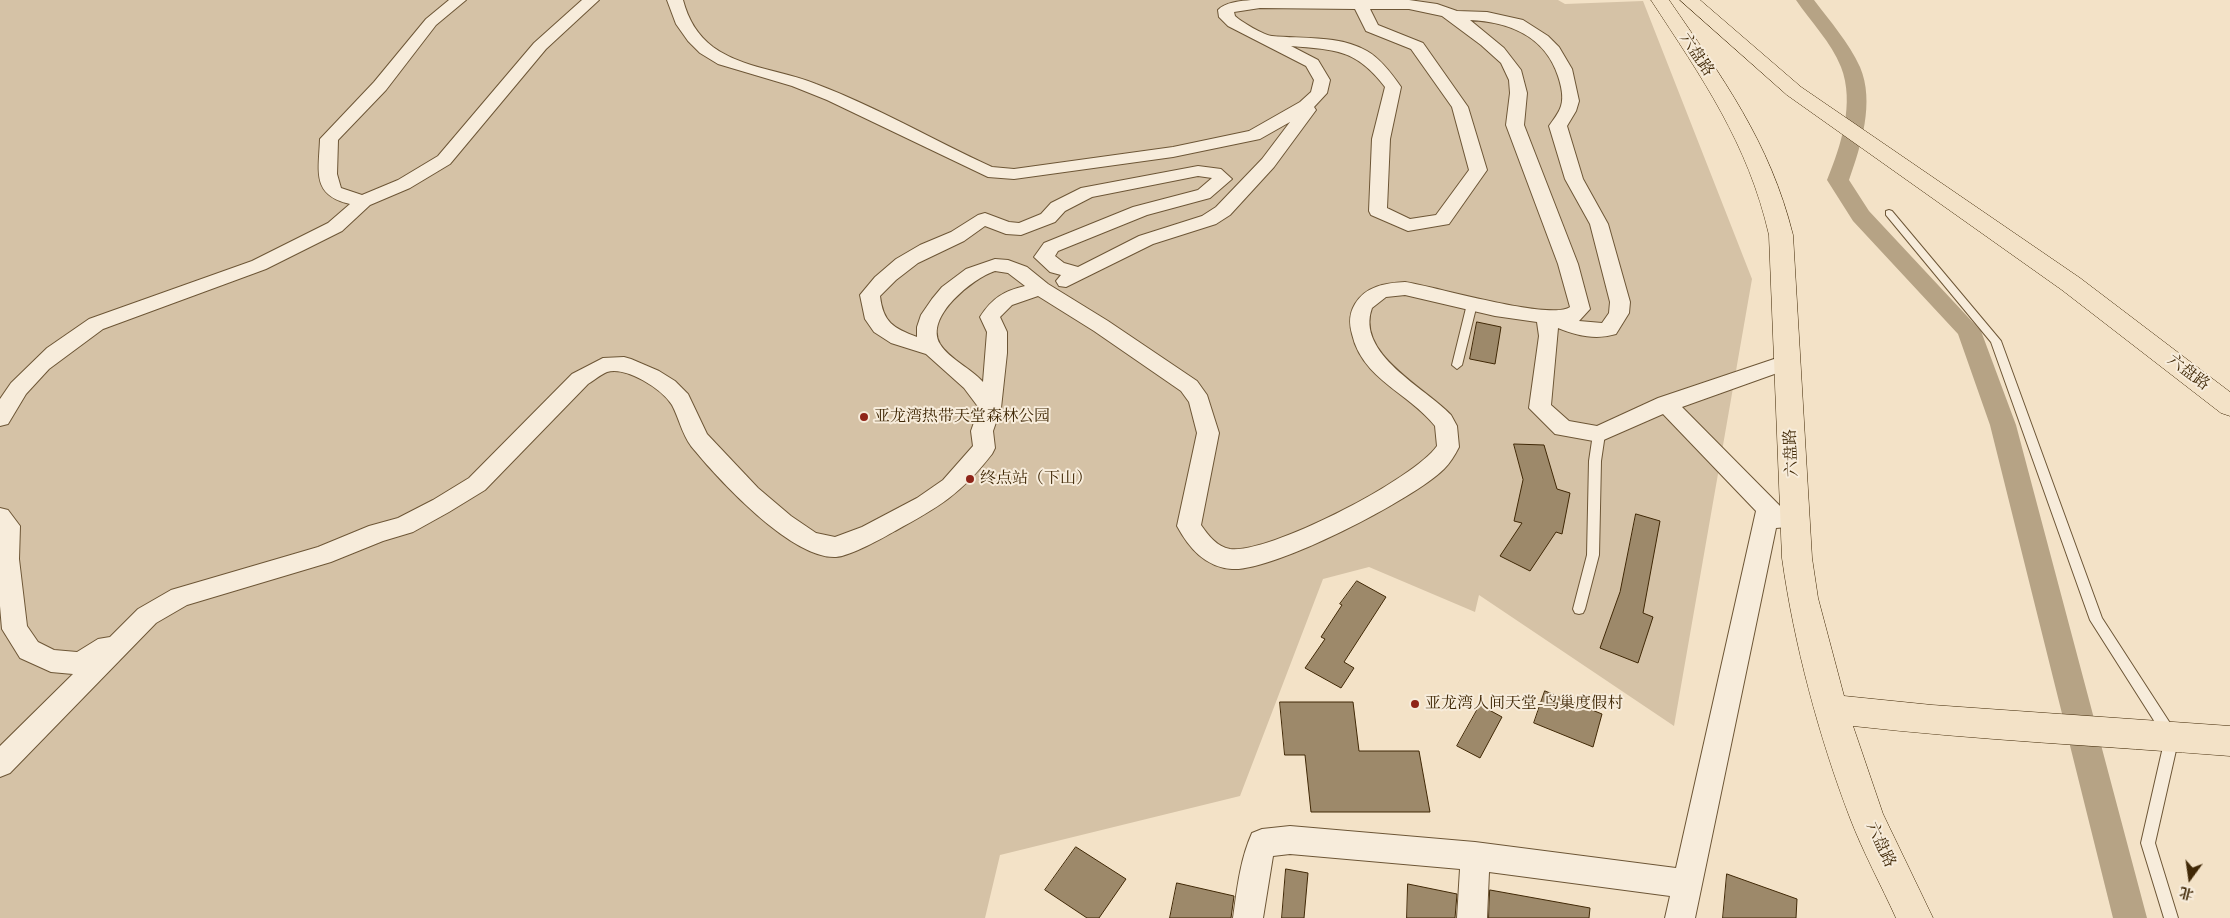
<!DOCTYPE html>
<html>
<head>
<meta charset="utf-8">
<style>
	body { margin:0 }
	#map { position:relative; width:2230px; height:918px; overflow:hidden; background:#f3e2c7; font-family:"Libre Bodoni","Noto Serif SC",serif }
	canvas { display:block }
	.north { position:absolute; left:2165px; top:853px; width:50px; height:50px; -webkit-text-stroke:4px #f7ecdb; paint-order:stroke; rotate:194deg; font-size:14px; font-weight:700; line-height:20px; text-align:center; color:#402806 }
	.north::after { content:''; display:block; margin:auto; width:18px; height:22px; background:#402806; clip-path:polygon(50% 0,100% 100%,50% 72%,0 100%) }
</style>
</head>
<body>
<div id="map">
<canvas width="2230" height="918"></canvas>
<div class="north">北</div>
</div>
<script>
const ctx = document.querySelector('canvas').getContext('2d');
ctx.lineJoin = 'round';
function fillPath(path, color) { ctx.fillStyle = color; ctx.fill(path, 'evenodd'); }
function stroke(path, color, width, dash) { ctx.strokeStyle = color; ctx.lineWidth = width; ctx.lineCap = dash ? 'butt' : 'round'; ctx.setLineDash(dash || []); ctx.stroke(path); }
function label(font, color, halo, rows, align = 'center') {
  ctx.font = font + ' "Libre Bodoni","Noto Serif SC",serif'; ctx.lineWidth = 4; ctx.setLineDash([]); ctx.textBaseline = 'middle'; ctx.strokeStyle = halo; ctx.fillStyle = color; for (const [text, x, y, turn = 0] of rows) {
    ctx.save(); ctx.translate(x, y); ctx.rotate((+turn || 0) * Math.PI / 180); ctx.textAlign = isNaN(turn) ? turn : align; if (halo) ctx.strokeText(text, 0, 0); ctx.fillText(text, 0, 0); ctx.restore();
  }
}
const green = new Path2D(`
	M0,0h1558l7,4 78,-3 109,278 -78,447 -195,-131 -4,17 -106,-45 -46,12 -83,217 -240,59 -15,63h-985z`);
const canal = new Path2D(`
	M1796,0h18c16,21 35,43 46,67 15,35 1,79 -11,113l20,31 112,120 35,94 131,493h-34l-123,-493 -32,-91 -105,-113 -26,-41c14,-34 28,-77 14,-113 -10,-25 -30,-45 -45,-67z`);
const building = new Path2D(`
	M1477,322l24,5 -6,37 -25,-5z
	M1514,444l30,1 13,44 13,4 -8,41 -6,-2 -26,39 -30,-15 22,-33 -8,-2 9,-41z
	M1636,514l24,7 -17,92 10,4 -15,46 -38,-15 20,-56z
	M1357,581l29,16 -42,65 10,6 -13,20 -36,-20 20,-29 -4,-2 21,-32 -2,-1z
	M1545,691l57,23 -9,33 -59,-24z
	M1280,702h73l6,49h60l11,61h-119l-6,-57h-20z
	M1480,705l22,12 -22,41 -23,-12z
	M1076,847l50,32 -27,39h-12l-42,-28z
	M1286,869l22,4 -4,45h-22z
	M1727,874l70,25 -1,19h-73z
	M1177,883l57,13 -3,22h-61z
	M1408,884l49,10 -2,24h-48z
	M1490,890l100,18 -1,10h-100z`);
const service = new Path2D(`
	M1889,210l3,1 109,130 101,277 77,119 -24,106 23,75h-14l-23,-75 24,-105 -75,-118 -99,-278 -105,-127v-4z
	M1472,301l5,3 -15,61 -5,4 -5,-4 15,-61z
	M1599,430l6,4 -4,27 -2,94 -14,54 -2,4 -4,1 -4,-1 -2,-4 14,-54 2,-94 4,-27z`);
const minor = new Path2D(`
	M449,0h17l-30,25 -50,65 -48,50 -1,34 4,14 21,7 36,-15 40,-24 96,-113 48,-43h17l-53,49 -96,115 -40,24 -40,17 -28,26 -76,38 -163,60 -54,40 -23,25 -18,30 -8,2v-27l11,-16 36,-35 42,-29 163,-58 76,-38 22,-19c-39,-9 -31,-33 -30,-65l54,-57 52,-63z
	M667,0h16c5,19 14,35 30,47 31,22 69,23 103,37 61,23 117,56 176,83l22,2 159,-22 76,-16 51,-29 11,-10 3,-12 -8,-14 -78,-40 -9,-9 -1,-7c7,-8 23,-9 33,-10h158l28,4 20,7 30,1 36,8 25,16 11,11 13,22 7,32 -3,10 -9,15 16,53 25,45 22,78 -1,11 -13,21c-20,6 -38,2 -58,-6l-7,77 18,16 28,5 61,-28 122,-41 7,-2 7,2 3,5 -3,5 -112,40 105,106 4,7 -4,7 -11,1 -81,390h-30l5,-22 -181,-24 -2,46h-30l3,-49 -170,-15 -17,2 -10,62h-30c4,-29 7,-58 19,-85l10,-4 28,-3 185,16 201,26 80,-357 -93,-97 -64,28 -44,-8 -26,-26 10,-72 -2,-14 -42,-6 -90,-21 -19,2 -14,11c-17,46 54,80 79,107l6,11 2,21c-4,8 -9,16 -15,22 -30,30 -171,103 -212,100 -27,-2 -43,-21 -55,-43l20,-93 -8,-31 -8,-11 -87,-60 -56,-35 -26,9 -12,12 7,15v21l-6,55 -8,23 2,17 -3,6c-31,40 -53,53 -97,77 -12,7 -45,25 -59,26 -45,2 -118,-78 -145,-111 -9,-12 -12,-28 -19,-41 -10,-16 -46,-39 -65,-33 -7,3 -14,9 -19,12l-103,106 -36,22 -36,20 -30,9 -52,21 -144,43 -31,18 -146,150 -10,4v-31l73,-72 -22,-2 -31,-14 -18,-29 -2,-23v-98l8,2 12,16 -1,33 8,67 11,16 16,8 23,2 21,-13 12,-2 28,-28 33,-19 147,-43 51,-21 29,-8 35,-18 36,-22 103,-104 31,-16 21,-1 7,2 28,12 16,10 13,13 19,40 51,54 33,28 25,17 19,4 27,-10 55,-29 26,-18 30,-34 -2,-15 8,-23 -15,-20 -38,-34 -35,-11 -17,-11 -9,-13 -5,-24 15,-18 21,-18 24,-14 31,-13 27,-17 7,-2 24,9 10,1 22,-9 10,-11 30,-15 117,-22 23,3 11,10 -22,19 -63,17 -89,36 -3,5 9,7 14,4 61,-31 63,-20 14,-9 46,-48 28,-37 -30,17 -87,18 -159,22 -26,-2 -161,-77 -35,-14 -74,-22 -18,-11 -12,-12 -12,-17zM1260,8l95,1 11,22 45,18 41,58 17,63 -33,45 -26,4 -23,-11 3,-69 11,-52c-9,-13 -20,-28 -34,-36 -28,-16 -65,-12 -95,-15 -7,0 -32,-15 -37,-20l-1,-4zM1370,9h39l33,7 39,29 20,18 8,17 1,13 -4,32 52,139 12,43c-19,14 -137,-21 -165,-25 -20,1 -39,4 -50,22 -6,10 -6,19 -3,30 10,45 57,59 83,92l2,20c-23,33 -167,108 -207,103 -13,-2 -22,-14 -29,-24l18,-92 -12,-38 -10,-14 -89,-60 -60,-37 -21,-17 -19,-7 -13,-1 -29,10 -24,18 -10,12 -11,16 -4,12v10c-24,-9 -34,-15 -37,-41l16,-16 22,-17 46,-22 21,-15 21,8 15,1 34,-13 10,-11 27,-14 106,-21 14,2 -14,12 -65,17 -89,36 -10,14 16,15 11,3 -5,6 3,5 7,1 87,-43 63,-20 14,-9 44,-48 42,-57 -2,-3 13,-14 3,-13 -12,-20 -27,-14c45,4 65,3 94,41l-13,52 -3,72 2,4 37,16 41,-7 38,-54 -19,-63 -45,-64 -45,-18zM1470,20c39,2 75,16 88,56 3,9 6,21 3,30 -2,7 -8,14 -12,20l16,53 25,45 20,78 -1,11 -7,10 -23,-2 11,-12 -12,-45 -54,-139 3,-32 -6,-23 -17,-22zM995,271l13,2 17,13c-21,5 -33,12 -45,31l7,15 -4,50c-12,-14 -33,-22 -43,-38 -16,-27 33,-66 55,-73z`);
const primary = new Path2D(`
	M1651,0h18c53,77 101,142 124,235l19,323 6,40 26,98 88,9 298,21v30c-126,-10 -252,-16 -377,-30l30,88 50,104h-37c-15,-33 -33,-66 -46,-100 -31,-81 -56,-174 -68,-260l-13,-323c-21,-92 -67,-157 -118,-235z
	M1680,0h20l101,87 279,191 150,114v24l-9,-3 -159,-123 -275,-195z`);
const markers = [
	[864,417,5,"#8f2418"],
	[970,479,5,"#8f2418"],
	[1415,704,5,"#8f2418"]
];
const streetNames = [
	["六盘路",1696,55,56],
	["六盘路",2188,373,37],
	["六盘路",1792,453,-93],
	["六盘路",1880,845,65]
];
const poiNames = [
	["亚龙湾热带天堂森林公园",874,417],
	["终点站（下山）",980,479],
	["亚龙湾人间天堂-鸟巢度假村",1425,704]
];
fillPath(green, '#d5c2a6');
fillPath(canal, '#b6a385');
fillPath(building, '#9d896a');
stroke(building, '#402806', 1);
stroke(service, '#6d5636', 2);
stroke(minor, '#6d5636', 2);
stroke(primary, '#402806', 1);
fillPath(service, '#f7ecdb');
fillPath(minor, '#f7ecdb');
fillPath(primary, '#f3e2c7');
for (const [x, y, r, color] of markers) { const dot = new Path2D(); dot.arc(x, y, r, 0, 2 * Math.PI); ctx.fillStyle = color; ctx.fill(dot); stroke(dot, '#f7ecdb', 2); }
label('16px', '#402806', '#f7ecdb', streetNames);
label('16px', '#402806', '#f7ecdb', poiNames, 'left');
</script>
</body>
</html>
